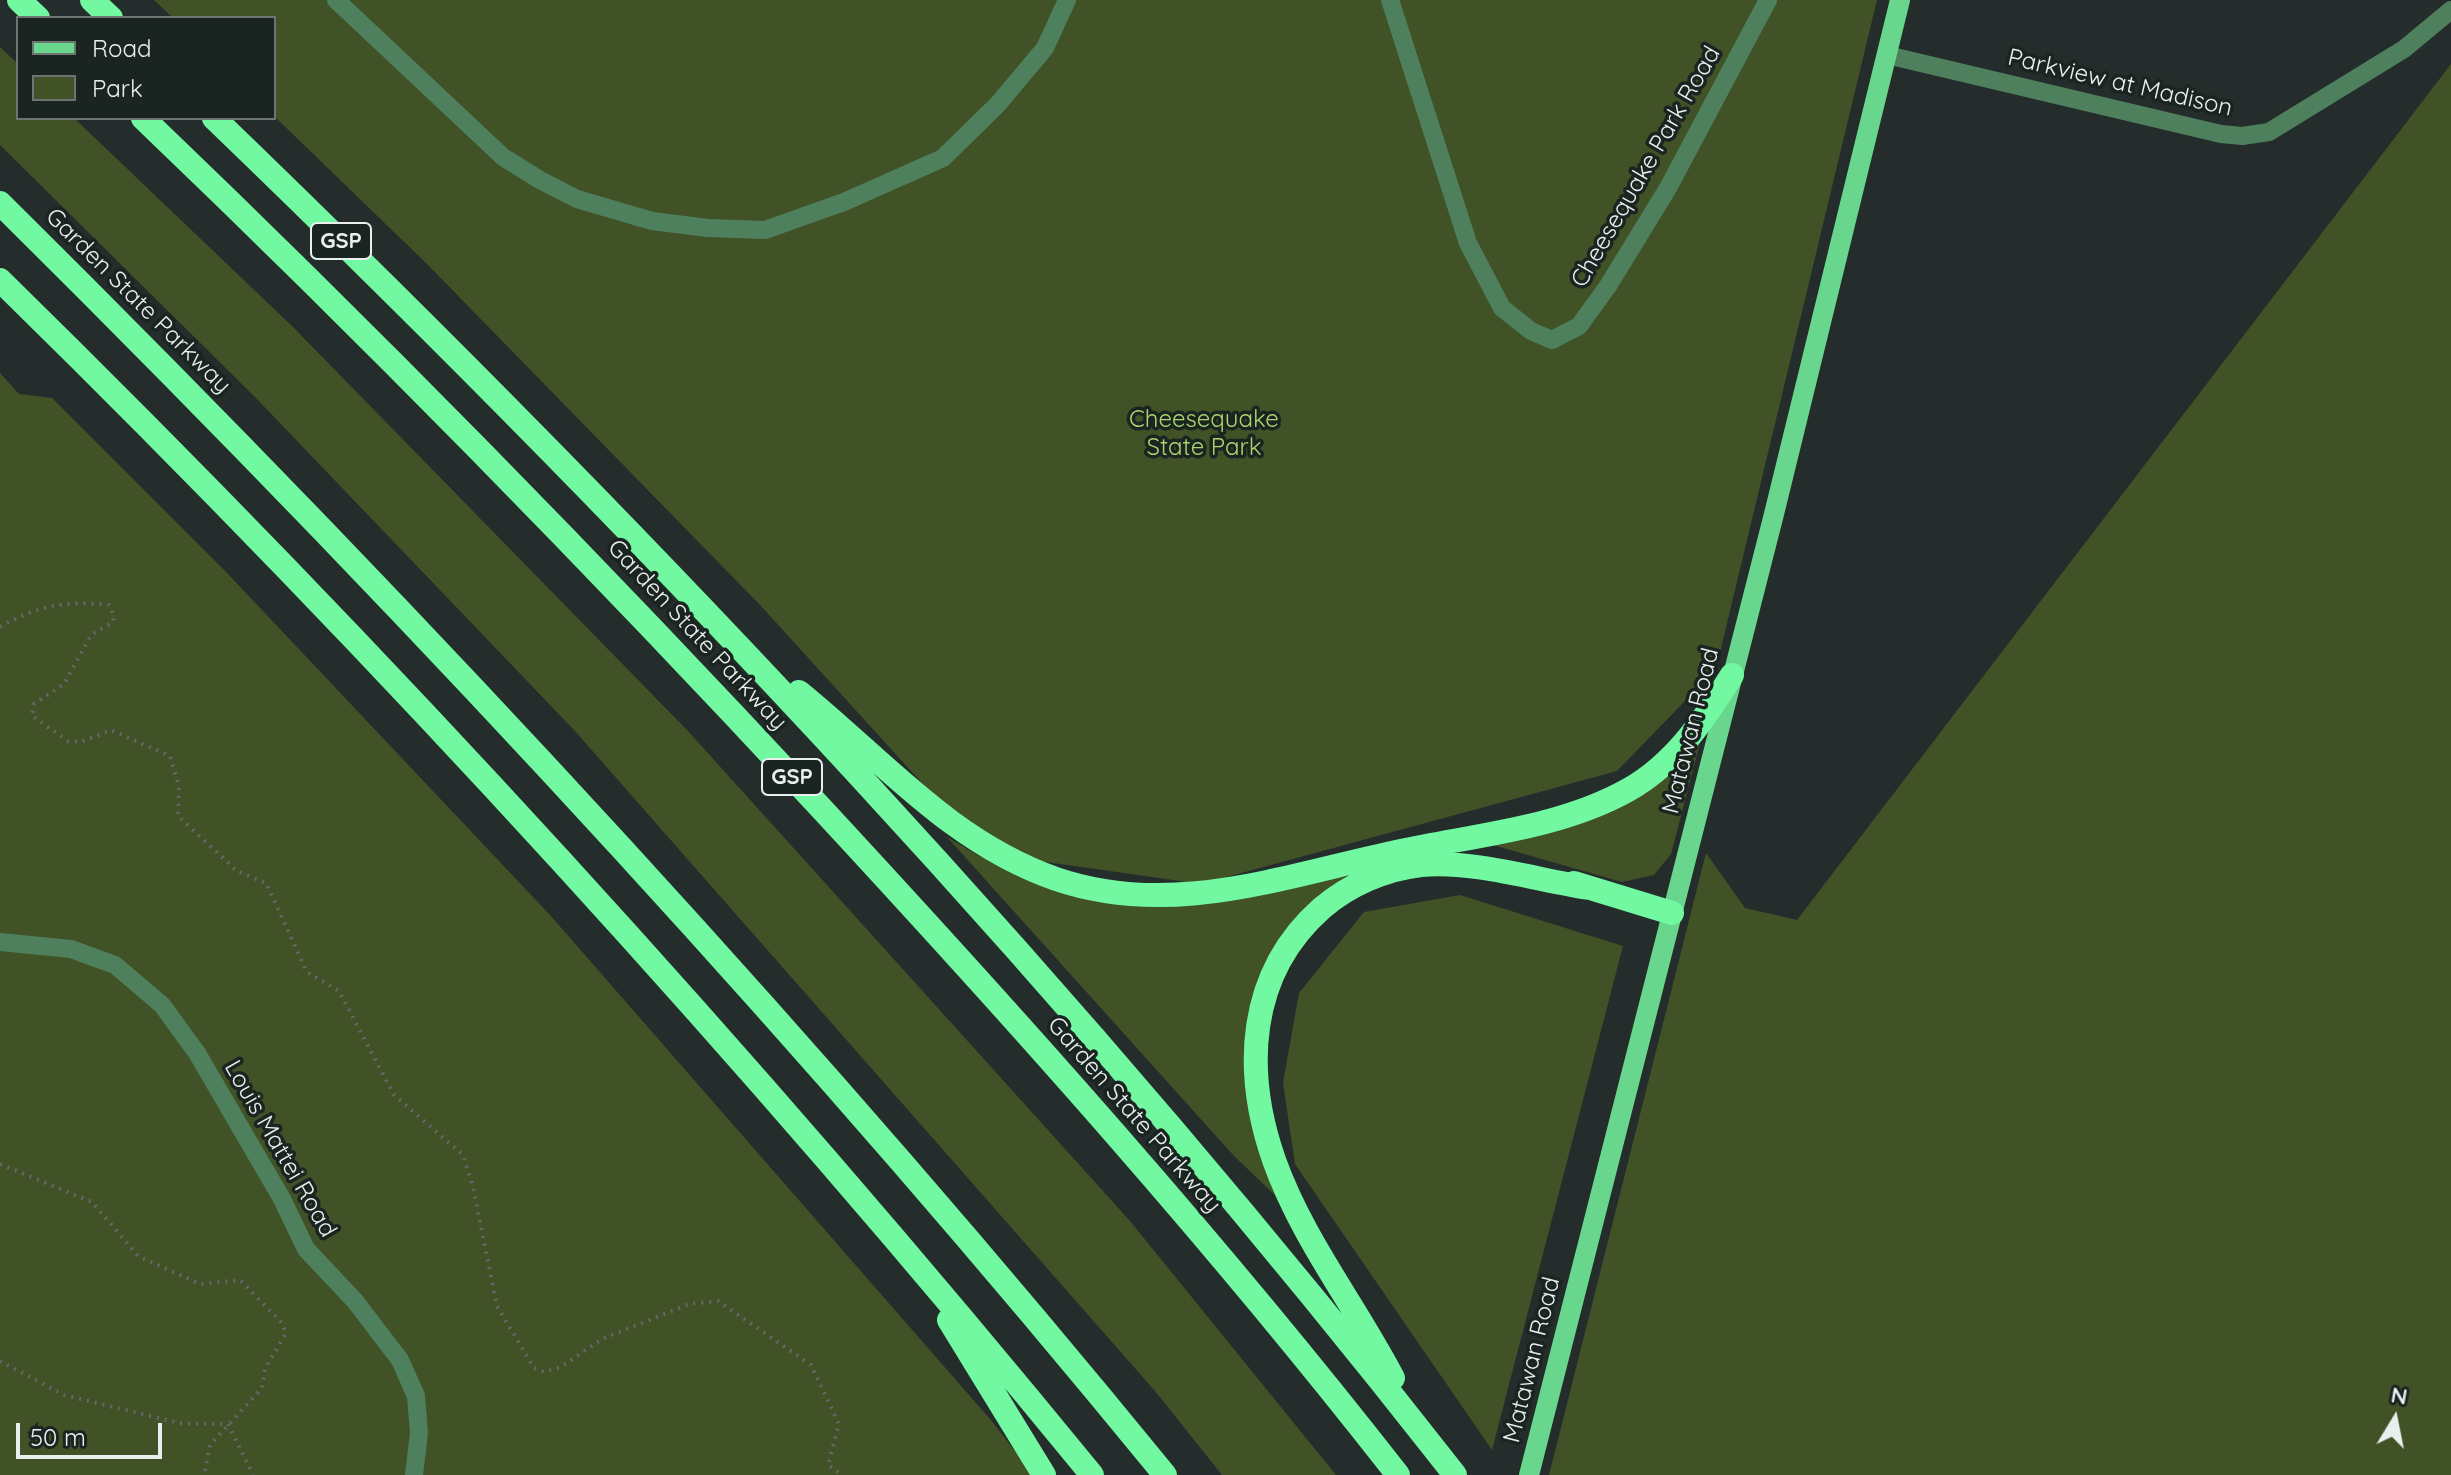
<!DOCTYPE html>
<html>
<head>
<meta charset="utf-8">
<style>
	body { margin:0 }
	#map { position:relative; width:2451px; height:1475px; overflow:hidden; background:#242d2b; font-family:Quicksand,sans-serif }
	canvas { display:block }
	.legend { position:absolute; left:16px; top:16px; width:260px; height:104px; box-sizing:border-box; background:#1a2421; border:2px solid #6d7573; margin:0; padding:10px 14px; list-style:none; font-size:24px; color:#e9efed }
	.legend li { display:flex; align-items:center; gap:16px; height:40px }
	.legend b { width:40px; border:2px solid #6d7573 }
	.north { position:absolute; left:2355px; top:1379px; width:80px; height:80px; -webkit-text-stroke:6px #1a2421; paint-order:stroke; rotate:10deg; font-size:22px; font-weight:700; line-height:32px; text-align:center; color:#e9efed }
	.north::after { content:''; display:block; margin:auto; width:28px; height:36px; background:#e9efed; clip-path:polygon(50% 0,100% 100%,50% 72%,0 100%) }
	.scale { position:absolute; left:16px; top:1423px; width:146px; height:36px; box-sizing:border-box; border:4px solid #e9efed; border-top:0; padding-left:10px; font-size:24px; line-height:28px; white-space:nowrap; color:#e9efed; -webkit-text-stroke:6px #1a2421; paint-order:stroke }
</style>
</head>
<body>
<div id="map">
<canvas width="2451" height="1475"></canvas>
<ul class="legend">
<li><b style="height:10px;background:#69d68d"></b>Road</li>
<li><b style="height:22px;background:#415227"></b>Park</li>
</ul>
<div class="north">N</div>
<div class="scale">50 m</div>
</div>
<script>
const ctx = document.querySelector('canvas').getContext('2d');
ctx.lineJoin = 'round';
function fillPath(path, color) { ctx.fillStyle = color; ctx.fill(path, 'evenodd'); }
function stroke(path, color, width, dash) { ctx.strokeStyle = color; ctx.lineWidth = width; ctx.lineCap = dash ? 'butt' : 'round'; ctx.setLineDash(dash || []); ctx.stroke(path); }
function label(font, color, halo, rows, align = 'center') {
  ctx.font = font + ' Quicksand,sans-serif'; ctx.lineWidth = 7; ctx.setLineDash([]); ctx.textBaseline = 'middle'; ctx.strokeStyle = halo; ctx.fillStyle = color; for (const [text, x, y, turn = 0] of rows) {
    ctx.save(); ctx.translate(x, y); ctx.rotate((+turn || 0) * Math.PI / 180); ctx.textAlign = isNaN(turn) ? turn : align; if (halo) ctx.strokeText(text, 0, 0); ctx.fillText(text, 0, 0); ctx.restore();
  }
}
const green = new Path2D(`
	M154,0h1723l-161,669 -99,102 -416,113 -183,-26 -68,-44 -189,-208 -335,-343 -152,-147v-98h-101z
	M0,47l18,17v54h56l219,209 395,404 442,490 206,254h-114l-67,-84 -581,-661 -319,-333 -255,-252z
	M2451,64v1411h-902l157,-622 39,55 52,12z
	M0,373l19,21 33,4 176,176 322,341 440,504 44,56h-1034z
	M1701,739l-30,115 -17,21 -32,7 -129,-37 66,-19z
	M947,837l34,20 96,37 315,-31 -76,39 -66,111 27,184 -43,-41z
	M1460,895l163,51 -131,504 -197,-286 -12,-81 16,-90 65,-81z`);
const path = new Path2D(`
	M0,627c37,-21 66,-27 109,-22l5,11 -1,6 -22,13 -27,49 -30,20 -2,12 36,25 13,1 30,-12 59,26 9,31 -1,29 59,55 29,12 41,89 32,19 55,104 69,60 10,32 24,119 37,62 10,4 17,-5 41,-28 87,-35 29,-3 93,64 28,59 -11,41 15,10
	M0,1164l92,38 46,54 62,28 40,-4 42,43 4,10 -21,36 -3,19 -52,57 -6,30
	M0,1361l64,34 115,28 49,1 25,51`);
const minor = new Path2D(`
	M336,0l167,157 37,23 37,19 75,22 56,7 57,2 79,-28 99,-44 55,-54 47,-56 22,-48
	M1390,0l78,243 34,65 29,23 21,9 27,-14 29,-40 60,-98 100,-188
	M1887,55l334,79 21,2 27,-4 135,-83 47,-39
	M0,942l71,7 44,16 47,40 35,48 85,146 24,50 49,52 45,59 16,36 3,37 -5,42`);
const major = new Path2D(`
	M1529,1475l245,-961 126,-514`);
const highway = new Path2D(`
	M19,0l19,18
	M92,0l19,18
	M143,118c233,223 458,453 677,689 200,216 397,436 578,668
	M214,118c442,426 863,873 1241,1357
	M0,203c409,405 801,826 1165,1272
	M0,280c386,378 751,778 1092,1195
	M799,692c84,68 151,150 257,187 117,40 230,-4 345,-28 75,-16 159,-23 227,-61 47,-26 77,-72 104,-115
	M1574,883l98,30
	M949,1320l95,155
	M1393,1378c-38,-73 -91,-139 -119,-218 -31,-89 -27,-186 48,-252 27,-23 63,-39 99,-43 52,-5 116,15 168,23`);
const shields = [
	[341,241,60],
	[792,777,60]
];
const shieldNames = [
	["GSP",341,241],
	["GSP",792,777]
];
const streetNames = [
	["Parkview at Madison",2120,83,13],
	["Cheesequake Park Road",1646,167,-60],
	["Garden State Parkway",138,301,45],
	["Garden State Parkway",697,635,47],
	["Matawan Road",1691,731,-76],
	["Garden State Parkway",1134,1115,49],
	["Louis Mattei Road",280,1149,60],
	["Matawan Road",1532,1360,-76]
];
const parkNames = [
	["Cheesequake",1204,420],
	["State Park",1204,448]
];
fillPath(green, '#415227');
stroke(path, '#626a68', 4, [2, 6]);
stroke(minor, '#4f805d', 18);
stroke(major, '#69d68d', 20);
stroke(highway, '#71f8a0', 24);
for (const [x, y, w] of shields) { const box = new Path2D(); box.roundRect(x - w / 2, y - 18, w, 36, 6); ctx.fillStyle = '#1a2421'; ctx.fill(box); stroke(box, '#e9efed', 2); }
label('bold 22px', '#e9efed', null, shieldNames);
label('24px', '#e9efed', '#1a2421', streetNames);
label('24px', '#abd56b', '#1a2421', parkNames);
</script>
</body>
</html>
